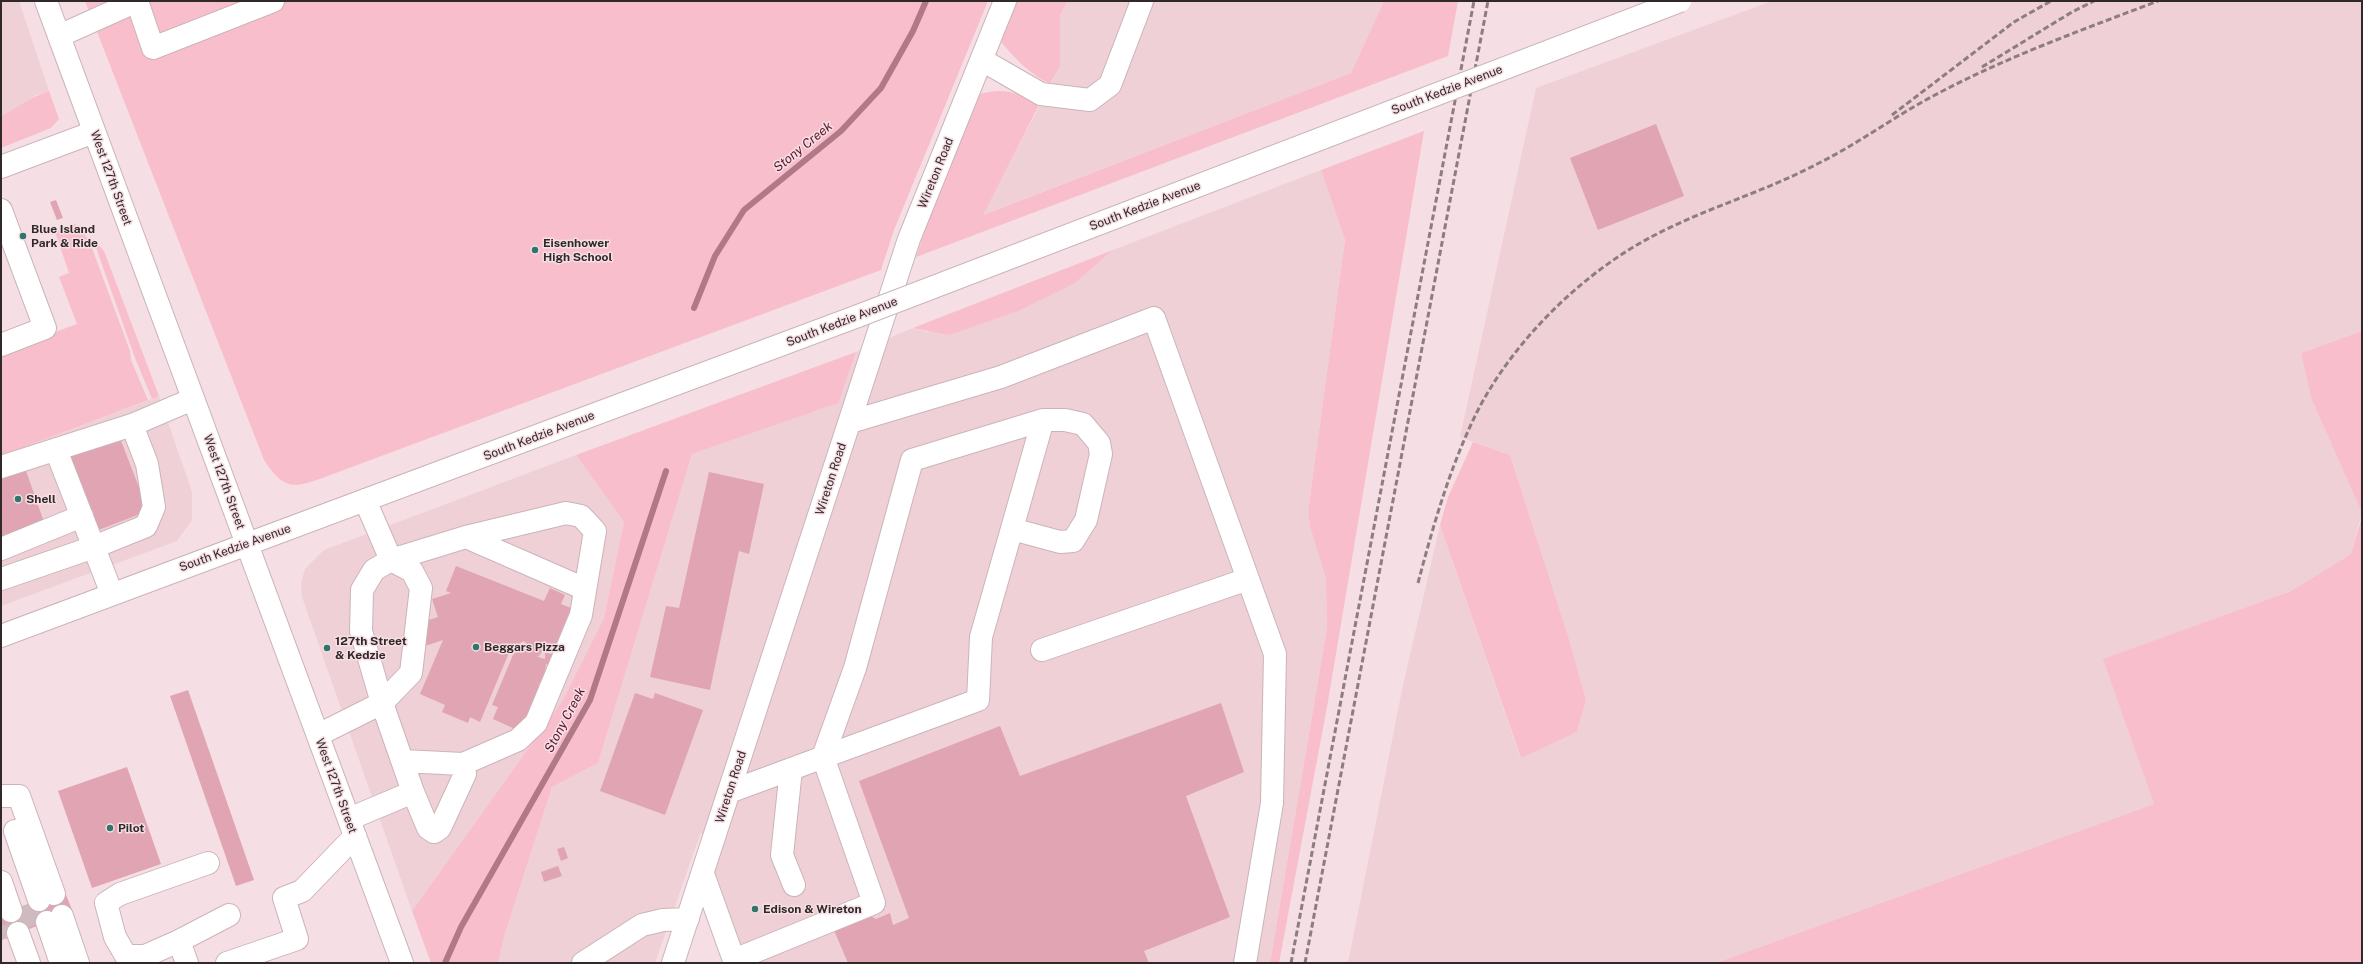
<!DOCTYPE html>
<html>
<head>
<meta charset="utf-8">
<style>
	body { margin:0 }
	#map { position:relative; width:2363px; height:964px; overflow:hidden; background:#f6dfe4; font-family:"Public Sans",sans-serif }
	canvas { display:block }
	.frame { position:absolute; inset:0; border:2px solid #31282a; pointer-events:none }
</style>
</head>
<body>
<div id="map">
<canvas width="2363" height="964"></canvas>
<div class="frame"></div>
</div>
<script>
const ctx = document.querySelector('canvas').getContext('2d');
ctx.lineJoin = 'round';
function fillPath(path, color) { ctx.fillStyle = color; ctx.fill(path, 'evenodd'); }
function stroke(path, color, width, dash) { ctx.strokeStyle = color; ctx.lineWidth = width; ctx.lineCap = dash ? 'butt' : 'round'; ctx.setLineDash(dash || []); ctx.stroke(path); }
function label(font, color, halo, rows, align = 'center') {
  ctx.font = font + ' "Public Sans",sans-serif'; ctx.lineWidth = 3; ctx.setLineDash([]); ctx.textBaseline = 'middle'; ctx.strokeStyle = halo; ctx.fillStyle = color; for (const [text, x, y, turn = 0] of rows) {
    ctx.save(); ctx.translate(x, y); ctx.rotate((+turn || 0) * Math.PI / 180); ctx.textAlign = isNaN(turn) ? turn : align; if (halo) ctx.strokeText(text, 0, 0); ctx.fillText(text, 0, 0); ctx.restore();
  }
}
const built = new Path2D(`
	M1,1h18l30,90 -13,4 -15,11 -20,10z
	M1067,1h317l-33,72 -369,142 78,-148v-51z
	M1772,1h590v330l-61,22 10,45 51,115 -11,41 -60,37 -187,68 50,145 -438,159h-368l55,-278 37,-160 80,232 57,-25 9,-32 -17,-61 -59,-184 -50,-18 76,-349z
	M1321,170l24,70 -37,272 2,15 16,52 1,49 -57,335h-525l-21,-58 -23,-73 -46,131h-157l6,-26 48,-150 46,-24 94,-309 145,-51 19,-51 57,-24 15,4 147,-49 38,-33z
	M159,396l33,96v28l-15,21 -176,65v-150z
	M576,455l48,67 -20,96 -41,82 -151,211 -110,-314 -1,-14 4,-14 19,-19z`);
const green = new Path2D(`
	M85,1h903l-94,229 -13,40 -556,207c-32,12 -41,13 -61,-17z
	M1015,1h52l-7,15v51l-10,17c-21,-10 -35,-26 -50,-43z
	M1384,1h74l-10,55 -532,201 54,-159c28,-12 43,-7 70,5l-57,112 368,-142z
	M49,91l10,28 -8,9 -50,20v-32c16,-8 31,-20 48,-25z
	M1424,131l-97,576 -48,256h-9l57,-335 -1,-49 -16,-52 -2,-15 37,-272 -24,-70z
	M75,224l14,16 41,111 1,9 17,40 -147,56v-104l76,-28 -18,-47 10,-4 -14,-41z
	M93,239l11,12 55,145 -7,3 -17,-41z
	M1113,250l-38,33 -57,28 -69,24 -36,-7z
	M2362,331v182l-51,-115 -10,-45z
	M856,352l-18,51 -146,51 -94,309 -46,24 -48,150 -6,26h-67l-19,-52 151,-211 41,-82 20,-96 -48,-67z
	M1473,442l37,13 59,184 17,61 -9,32 -56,26 -81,-233 8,-28z
	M2362,517v446h-646l438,-159 -51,-145 188,-68 60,-37z`);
const stream = new Path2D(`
	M694,308l21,-52 29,-46 97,-79 40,-43 32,-57 13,-30
	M445,963l16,-36 129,-227 76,-229`);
const building = new Path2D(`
	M1656,124l28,72 -86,34 -28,-72z
	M56,200l7,18 -6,2 -7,-18z
	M120,438l28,73 -52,20 -27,-74z
	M25,468l19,54 -43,17v-63z
	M709,472l55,12 -15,70 -10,-3 -29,139 -60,-13 16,-71 13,2z
	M456,566l88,35 6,-13 15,7 -4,9 10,4 -17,42 -8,-4 -8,11 7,2v-6l9,1 -1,11 -7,-1 -2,20 -5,-1 -4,24 -20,22 -22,-10 5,-12 -6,-2 21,-50 13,-12 -2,-2 -13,7 -31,74 -10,-5 -2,6 -26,-11 3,-7 -25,-11 23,-54 -18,6 -8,-22 21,-7 -6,-18 19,-6 -5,-2z
	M188,690l66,190 -18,6 -66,-190z
	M635,693l18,6 2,-6 48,17 -38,105 -65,-24z
	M1221,703l23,69 -58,24 44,121 -86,34 5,12h-301l-15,-35 34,-14 9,5 14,-6 3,12 16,-7 -50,-137 141,-55 20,50z
	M127,767l34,97 -69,24 -34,-97z
	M564,847l4,11 -7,3 -4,-12z
	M558,866l4,10 -18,6 -3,-10z
	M64,890l9,22 -72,28v-25z`);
const minorTunnel = new Path2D(`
	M25,905l8,23
	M1,926l4,13`);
const minor = new Path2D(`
	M137,1l16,47 120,-47
	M59,36l78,-35
	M982,60l59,34 49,6 20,-15 32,-84
	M1,167l93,-35
	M1,210l44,118 -44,17
	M850,422l151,-45 153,-59 121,336 -3,149 -27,160
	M56,450l56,144
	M1,467l131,-42 61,-26
	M1012,529l48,13 13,-1 13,-21 15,-66 -2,-11 -16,-19 -18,-4h-22
	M466,537l119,52
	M1,549l81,-33
	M1,579l93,-32 52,-21 8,-19 -7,-43 -15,-39
	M1042,650l206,-71
	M318,735l64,-32 29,-30 10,-85 -9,-17 -21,-11 -26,-60
	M403,761l60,3 55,-24 18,-17 45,-108 14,-84 -14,-15 -15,-3 -100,24 -75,23 -17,10 -12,20 -1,41 21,72 31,89 15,36 6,4 6,-4 25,-54 -2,-10
	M791,769l-9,86 12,30
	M729,792c83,-31 166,-61 249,-92l3,-63 62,-217 -131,40 -57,208 -32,89 51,146 -140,57
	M1,796h18l35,98
	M349,819l64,-27
	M15,831l24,69
	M703,874l32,89
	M1,882l10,29
	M62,916l16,47
	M47,922l14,41
	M18,933l11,30
	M179,941l-34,15h-19l-11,-19 -9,-34 14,-9 88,-31
	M187,963l-8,-22 50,-26
	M227,963l70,-24 -13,-41 18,-7 53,-55
	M583,963l59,-38 21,-5 25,-1
	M673,963l236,-724 96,-238`);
const major = new Path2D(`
	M46,1l356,962
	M1,636l857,-320`);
const rail = new Path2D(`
	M1982,67l90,-55 22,-11
	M1892,115l122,-93 37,-21
	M1418,583c15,-57 32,-116 58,-169 36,-72 106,-141 177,-178 53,-28 111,-44 164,-72 37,-18 71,-43 107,-63 74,-41 155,-70 234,-100
	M1291,963l183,-962
	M1305,963l183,-962`);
const majorBridge = new Path2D(`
	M858,316l822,-315`);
const markers = [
	[23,236,4,"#2f756b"],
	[535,250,4,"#2f756b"],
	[18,499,4,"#2f756b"],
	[476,647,4,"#2f756b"],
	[327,648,4,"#2f756b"],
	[110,828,4,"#2f756b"],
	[755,909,4,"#2f756b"]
];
const streetNames = [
	["South Kedzie Avenue",1447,90,-21],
	["Wireton Road",936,173,-68],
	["West 127th Street",111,178,70],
	["South Kedzie Avenue",1145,206,-21],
	["South Kedzie Avenue",842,322,-21],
	["South Kedzie Avenue",539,436,-21],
	["Wireton Road",831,479,-72],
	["West 127th Street",224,482,70],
	["South Kedzie Avenue",235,548,-20],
	["West 127th Street",336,786,70],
	["Wireton Road",731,787,-72]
];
const poiNames = [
	["Blue Island",31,229],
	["Park & Ride",31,243],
	["Eisenhower",543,243],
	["High School",543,257],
	["Shell",26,499],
	["127th Street",335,641],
	["& Kedzie",335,655],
	["Beggars Pizza",484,647],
	["Pilot",118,828],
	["Edison & Wireton",763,909]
];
const waterNames = [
	["Stony Creek",803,147,-39],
	["Stony Creek",565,720,-62]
];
fillPath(built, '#efd0d6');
fillPath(green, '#f8becc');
stroke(stream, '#b17987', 6);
fillPath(building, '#e0a4b3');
stroke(minorTunnel, '#cfbabf', 22, [22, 11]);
stroke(minor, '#cbb4b9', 24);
stroke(major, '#cbb4b9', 24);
stroke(minor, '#fff', 22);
stroke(major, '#fff', 22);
stroke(rail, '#8d7d81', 3, [6, 3]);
stroke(majorBridge, '#cbb4b9', 24, []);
stroke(majorBridge, '#fff', 22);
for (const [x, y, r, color] of markers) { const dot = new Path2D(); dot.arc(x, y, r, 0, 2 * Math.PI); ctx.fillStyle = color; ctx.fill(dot); stroke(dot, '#f6dfe4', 1.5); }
label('12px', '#31282a', '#f6dfe4', streetNames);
label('bold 12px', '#31282a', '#f6dfe4', poiNames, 'left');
label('italic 13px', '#5b152f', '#f6dfe4', waterNames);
</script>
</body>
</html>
